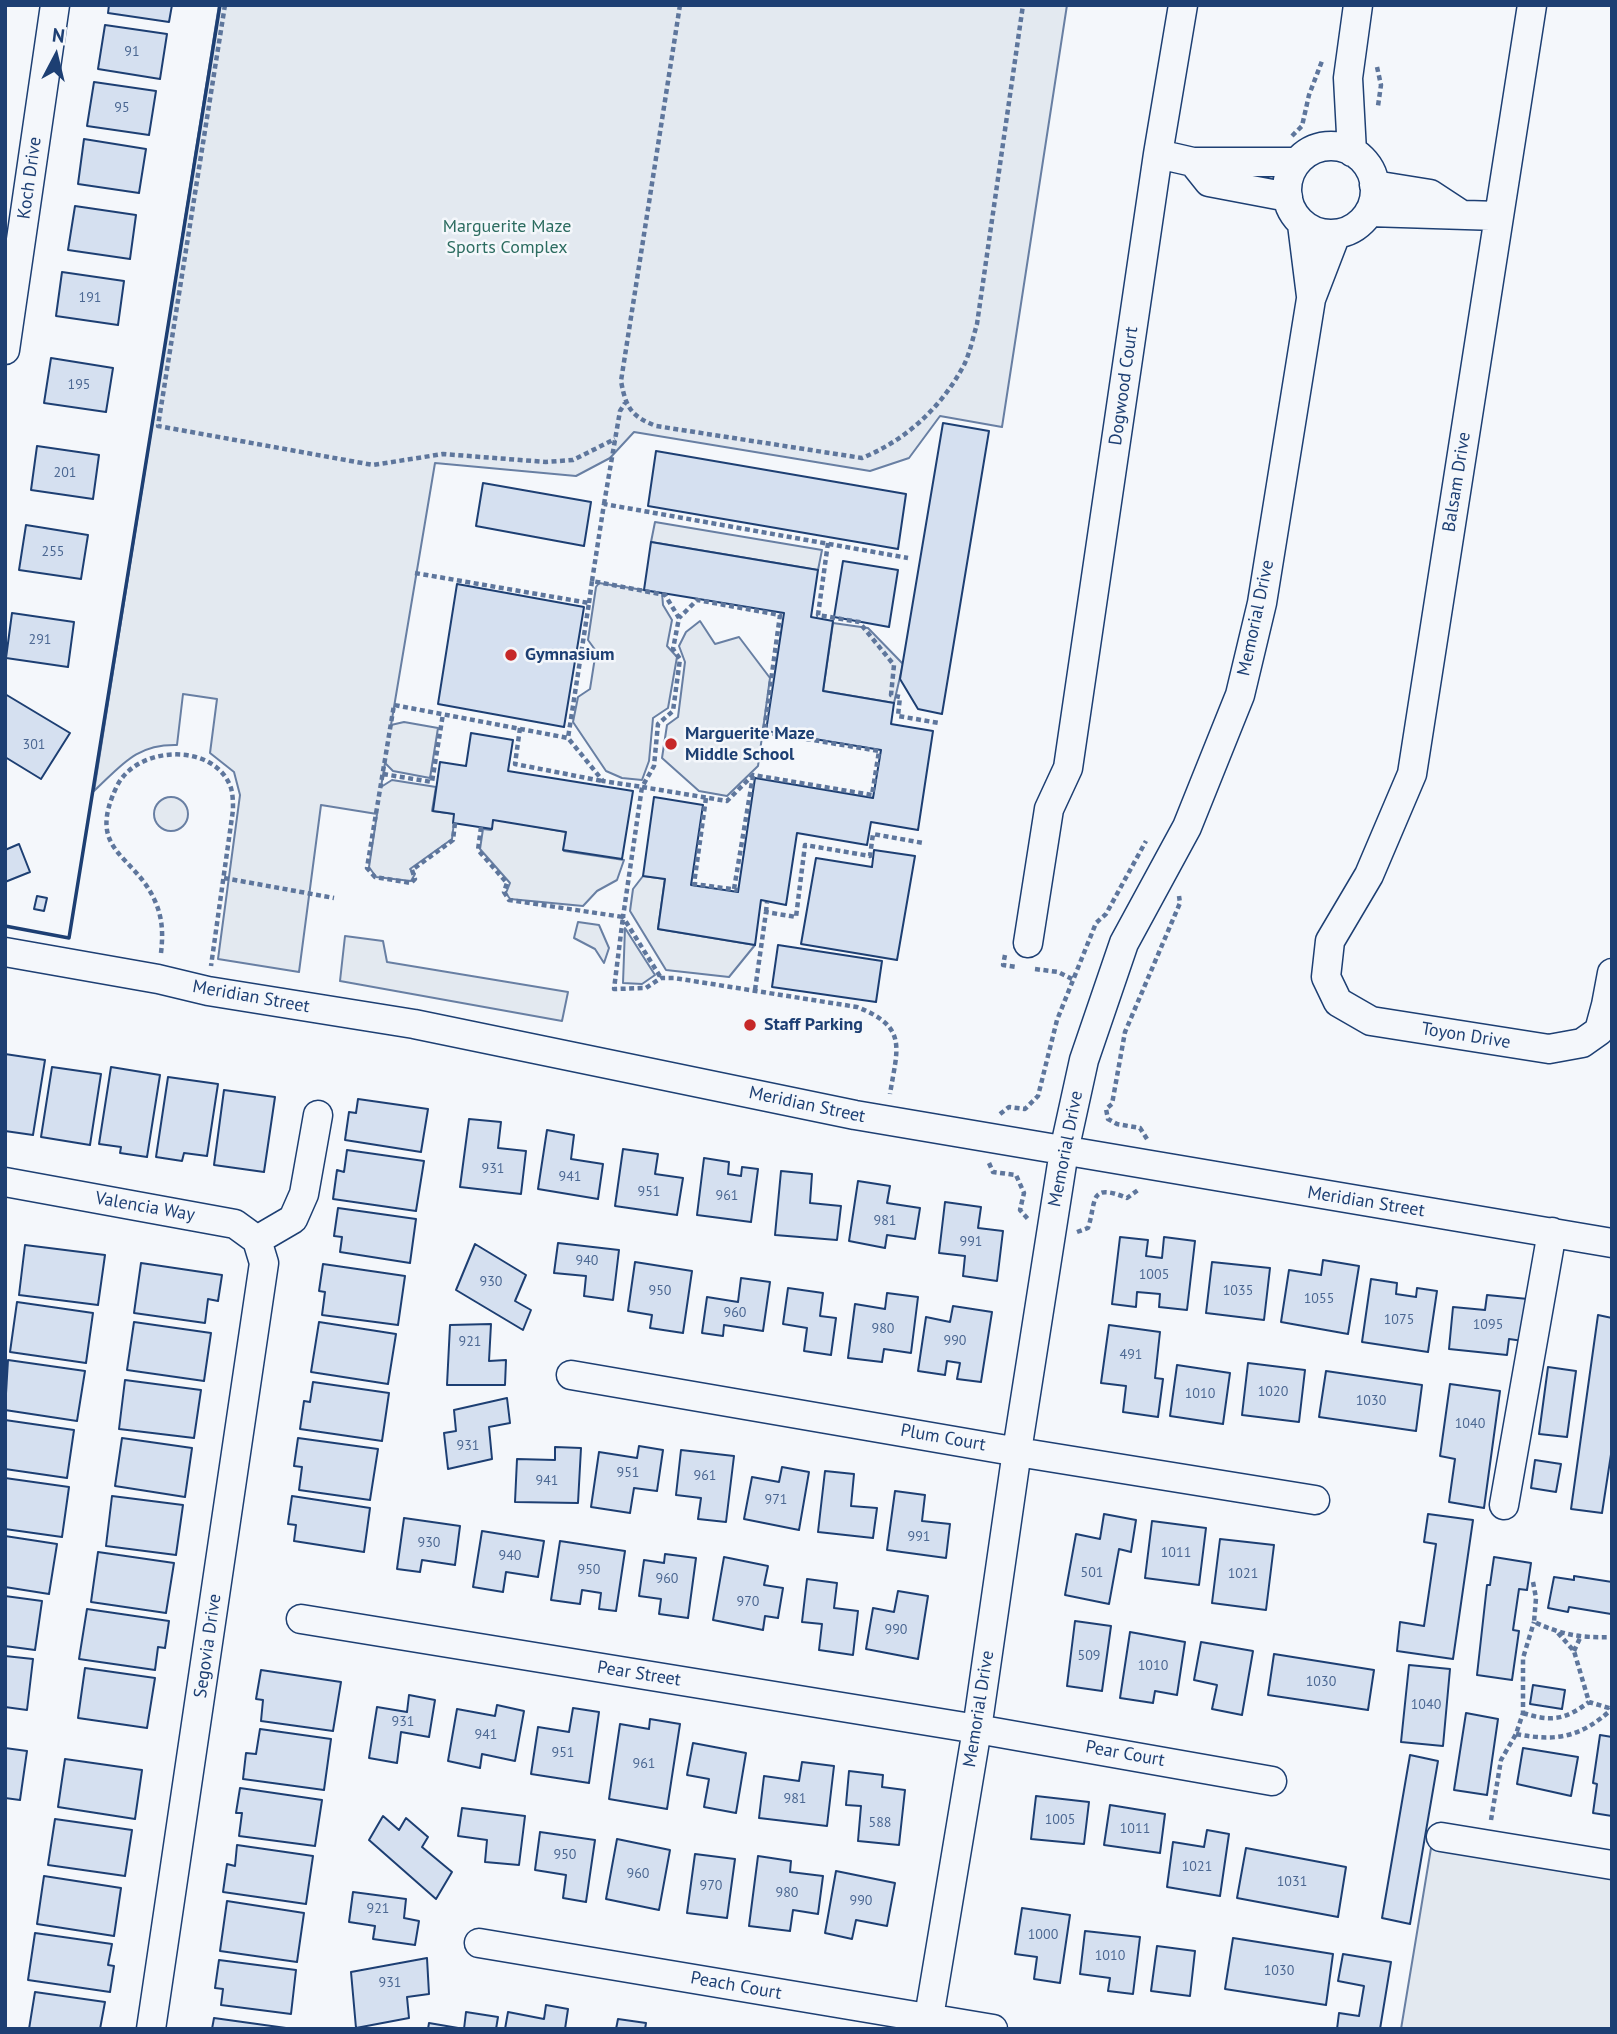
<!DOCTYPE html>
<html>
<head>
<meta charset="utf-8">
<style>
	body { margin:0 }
	#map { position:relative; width:1617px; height:2034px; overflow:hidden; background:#f4f7fb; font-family:"PT Sans",sans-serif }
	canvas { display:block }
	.frame { position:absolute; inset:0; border:7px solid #1d3f73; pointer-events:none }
	.north { position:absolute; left:21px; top:21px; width:70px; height:70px; -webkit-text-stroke:5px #f4f7fb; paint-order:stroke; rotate:7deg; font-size:19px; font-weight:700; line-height:28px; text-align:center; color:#1d3f73 }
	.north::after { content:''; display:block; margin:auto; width:24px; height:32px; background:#1d3f73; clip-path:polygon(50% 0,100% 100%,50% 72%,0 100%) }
</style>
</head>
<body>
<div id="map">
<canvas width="1617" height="2034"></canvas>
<div class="frame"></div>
<div class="north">N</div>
</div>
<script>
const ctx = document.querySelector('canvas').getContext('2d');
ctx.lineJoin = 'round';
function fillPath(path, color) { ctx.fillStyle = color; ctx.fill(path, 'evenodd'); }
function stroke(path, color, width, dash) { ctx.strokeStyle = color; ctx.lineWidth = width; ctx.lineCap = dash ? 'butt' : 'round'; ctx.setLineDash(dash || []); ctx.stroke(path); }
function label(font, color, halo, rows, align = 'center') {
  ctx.font = font + ' "PT Sans",sans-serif'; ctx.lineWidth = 5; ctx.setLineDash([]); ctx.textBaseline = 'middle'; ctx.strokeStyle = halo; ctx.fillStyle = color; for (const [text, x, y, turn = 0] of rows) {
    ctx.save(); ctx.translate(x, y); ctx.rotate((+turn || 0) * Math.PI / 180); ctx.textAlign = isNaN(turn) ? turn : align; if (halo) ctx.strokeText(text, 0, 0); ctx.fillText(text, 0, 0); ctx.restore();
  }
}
const green = new Path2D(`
	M219,5h848l-65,422 -62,-11 -31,42 -39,13 -236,-39 -24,26 -34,18 -141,-13 -44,262 13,-3 34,6 -8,50 -37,-7 -8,-8 -4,24 11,-7 44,7 -4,24 23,3 -3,25 -42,30 5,5 -4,7 -35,-4 -7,-10 8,-53 -56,-9 -22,167 -81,-13 22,-164 -6,-23 -24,-19 7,-54 -34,-5 -6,51c-41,-1 -55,20 -83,46z
	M655,522l167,28 -4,20 -167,-28z
	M599,583l63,10 1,12 9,15 -5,26 10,11 -9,51 -15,10 -4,43 -7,19 -20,-2 -16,-7 -33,-49 5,-25 12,-8 6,-38 -8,-11 8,-53z
	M700,621l15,23 24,-7 31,41 -12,88 -31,30 -28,-5 -37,-33 5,-33 11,-8 7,-55 -6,-16 7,-14z
	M833,623l35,5 35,36 -9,39 -71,-12z
	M154 814a17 17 0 1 1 34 0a17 17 0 1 1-34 0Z
	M493,819l73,13 -2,19 60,9 -7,20 -20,11 -14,15 -73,-7 -4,-6 4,-10 -30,-34 3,-20 8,1z
	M643,876l22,3 -7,50 97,16 -26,32 -63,-7 -36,-59 3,-22z
	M578,922l21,3 10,23 -5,15 -9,-14 -21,-11z
	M625,928l30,47 -13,9 -19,-1z
	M345,936l38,5 4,21 181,30 -6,29 -222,-40z
	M1432,1842l180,27v160h-211z`);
const building = new Path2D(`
	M109,5h63l-3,17 -61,-9z
	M105,25l62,9 -7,45 -62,-10z
	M94,82l62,9 -7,44 -62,-9z
	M84,139l62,10 -7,44 -61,-9z
	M75,206l61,9 -6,44 -62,-9z
	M62,272l62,9 -6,44 -62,-9z
	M51,358l62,10 -7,44 -62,-9z
	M943,423l46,8 -47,283 -24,-5 -18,-30z
	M37,446l62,9 -6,44 -62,-9z
	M656,451l250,43 -8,55 -250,-43z
	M483,483l108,19 -7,44 -108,-20z
	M26,525l62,10 -7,44 -62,-9z
	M651,542l167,28 -7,47 22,4 -10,70 71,12 -3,21 42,7 -15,99 -47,-8 -4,23 -70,-12 -11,72 -25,-5 -6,45 -97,-16 7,-50 -22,-3 11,-79 49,8 -12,80 47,7 17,-114 118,20 8,-48 -115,-19 18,-118 -140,-23z
	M843,561l55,9 -9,57 -55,-10z
	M457,584l127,23 -20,120 -126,-23z
	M12,613l62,9 -6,45 -62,-9z
	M5,694l65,39 -29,46 -36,-22z
	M471,733l42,7 -5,31 125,20 -11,68 -59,-9 3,-18 -73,-12 -1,9 -39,-6 1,-9 -21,-3 7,-49 26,4z
	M19,844l11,28 -25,10v-32z
	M874,850l41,6 -18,104 -96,-16 15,-86 56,9z
	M37,896l10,2 -3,13 -10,-2z
	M778,945l104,16 -6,41 -104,-15z
	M5,1054l40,6 -12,75 -28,-4z
	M52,1067l49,7 -11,71 -49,-8z
	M111,1067l49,8 -13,82 -27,-4 1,-6 -22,-3z
	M168,1077l50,7 -11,72 -23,-3 -2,8 -26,-4z
	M224,1090l51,7 -11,75 -50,-7z
	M358,1099l70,10 -7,43 -76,-12 4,-28 7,1z
	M469,1119l32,3 -3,26 28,3 -5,43 -61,-7z
	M547,1130l27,5 -3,24 32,5 -5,35 -60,-10z
	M623,1149l35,5 -3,20 28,4 -6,37 -62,-9z
	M347,1150l77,11 -8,50 -83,-12 4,-29 7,2z
	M704,1158l25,4 -1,12 13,2 1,-9 16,2 -7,53 -54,-7z
	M781,1171l31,3 -2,29 31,3 -4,34 -62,-5z
	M858,1181l32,5 -3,17 33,5 -5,31 -28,-4 -2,13 -36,-7z
	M945,1202l36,5 -3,21 25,3 -6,50 -34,-5 2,-20 -26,-3z
	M338,1208l78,11 -6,44 -70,-11 2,-15 -8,-1z
	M1120,1237l28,3 -2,16 16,2 2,-21 31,4 -8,69 -28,-3 1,-13 -23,-2 -1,15 -24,-3z
	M558,1243l61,7 -6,50 -29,-4 2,-20 -32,-3z
	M475,1244l51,31 -11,26 16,9 -8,20 -67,-40z
	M25,1245l80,10 -7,50 -79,-10z
	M1323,1260l36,6 -11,68 -67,-12 8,-52 32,5z
	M635,1262l57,9 -9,62 -33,-5 2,-13 -24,-4z
	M1212,1262l58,6 -6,52 -58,-7z
	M141,1263l81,12 -4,26 -10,-2 -3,24 -71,-10z
	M323,1264l82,12 -7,49 -76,-10 3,-23 -6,-1z
	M741,1278l29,4 -7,49 -39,-6 -1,11 -21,-3 5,-36 31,5z
	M1371,1279l26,4 -1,11 20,3 1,-9 20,3 -9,61 -66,-10z
	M788,1288l35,5 -3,23 16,2 -5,37 -27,-4 3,-23 -24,-4z
	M887,1293l31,4 -7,56 -27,-4 -2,13 -34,-4 7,-54 30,5z
	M1487,1295l41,4 -5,42 -14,-2 -2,16 -58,-6 4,-42 32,3z
	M17,1302l76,11 -7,50 -76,-11z
	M953,1306l39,6 -11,70 -24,-3 3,-16 -13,-2 -2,14 -27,-4 8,-54 24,5z
	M1598,1315l14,3v130l-10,65 -31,-4z
	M134,1322l77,11 -7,48 -77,-11z
	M319,1322l77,12 -8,50 -77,-12z
	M491,1324l-2,37 17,-1 -1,25h-58l3,-60z
	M1109,1325l51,7 -5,46 8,1 -5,38 -35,-5 3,-26 -25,-3z
	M8,1360l77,11 -8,50 -72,-11z
	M1248,1363l57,7 -6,52 -57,-7z
	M1177,1365l53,8 -7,51 -53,-8z
	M1548,1367l28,4 -9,66 -28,-3z
	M1326,1371l96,14 -6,46 -97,-14z
	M125,1380l76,10 -7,48 -75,-9z
	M313,1382l76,11 -7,48 -82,-12 4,-28 6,1z
	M1450,1384l50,7 -16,117 -35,-6 6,-43 -15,-3z
	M507,1398l3,25 -21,4 3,32 -44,10 -4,-36 12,-2 -2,-21z
	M5,1420l69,10 -7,48 -62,-9z
	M122,1438l70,10 -7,49 -70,-11z
	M298,1438l80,11 -8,51 -71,-10 3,-23 -8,-1z
	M639,1446l24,4 -6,41 -23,-3 -4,25 -39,-6 8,-55 38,6z
	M555,1447l26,1 -3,55 -63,-1 2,-43 38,1z
	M681,1450l53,6 -8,66 -28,-3 3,-21 -25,-3z
	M1535,1460l26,4 -5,28 -25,-4z
	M782,1467l27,5 -10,58 -55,-11 8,-42 27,5z
	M825,1471l29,3 -3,32 26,2 -4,30 -55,-6z
	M5,1478l64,9 -7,50 -57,-8z
	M895,1491l30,4 -3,26 28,3 -4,34 -59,-8z
	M112,1496l71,9 -7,50 -70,-9z
	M292,1496l78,12 -6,44 -70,-11 2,-16 -8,-1z
	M1104,1514l32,6 -5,32 -12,-3 -10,55 -44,-9 11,-61 24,5z
	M1428,1514l45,6 -20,139 -56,-8 3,-29 24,4 12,-82 -12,-2z
	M404,1518l56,8 -5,39 -33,-5 -2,12 -23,-3z
	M1152,1521l54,7 -7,57 -54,-7z
	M482,1531l62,10 -6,36 -32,-5 -3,20 -30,-5z
	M5,1536l52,8 -8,50 -44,-7z
	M1220,1539l54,6 -8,65 -54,-7z
	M560,1541l65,10 -9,60 -17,-2 2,-16 -19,-3 -2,14 -29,-4z
	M98,1552l76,11 -8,50 -75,-11z
	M665,1554l31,4 -8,60 -29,-4 2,-15 -22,-3 5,-36 20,3z
	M724,1557l44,9 -4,19 19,3 -5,30 -13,-2 -2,14 -50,-10z
	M1494,1557l37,6 -4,27 -8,-1 -6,41 6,1 -7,49 -35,-5 10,-90h3z
	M1574,1576l38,6v37l-1,-5 -42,-7 -1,5 -20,-4 6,-31 20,3z
	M807,1579l30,4 -3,25 24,3 -5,44 -34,-5 3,-26 -20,-2z
	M898,1591l30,5 -10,63 -52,-10 7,-41 21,4z
	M5,1596l37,5 -7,49 -30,-4z
	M87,1609l82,12 -4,27 -7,-1 -3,23 -76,-11z
	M1075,1621l36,5 -9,65 -35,-5z
	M1130,1632l55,10 -8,53 -22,-4 -2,12 -33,-5z
	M1201,1642l52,9 -11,64 -30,-6 5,-24 -23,-5z
	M1274,1654l100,16 -6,40 -100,-15z
	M5,1656l28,3 -6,51 -22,-3z
	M1409,1665l41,4 -7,77 -42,-4z
	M85,1668l70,10 -8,50 -69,-10z
	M261,1670l80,12 -8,49 -72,-10 2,-21 -7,-1z
	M1533,1685l32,5 -3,19 -32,-5z
	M409,1695l26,5 -6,37 -28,-5 -4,31 -28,-5 8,-51 30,5z
	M497,1705l27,6 -9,50 -33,-7 -2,14 -32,-7 9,-52 38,7z
	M573,1708l26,4 -10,71 -58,-9 7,-47 31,5z
	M1466,1713l32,6 -11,76 -33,-5z
	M650,1719l30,5 -13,85 -58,-10 11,-75 29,5z
	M260,1729l71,10 -7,51 -81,-11 3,-26 10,1z
	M1600,1735l12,2v79l-19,-3 4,-29 -4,-1z
	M693,1743l53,10 -10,60 -32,-6 5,-28 -22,-4z
	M5,1748l22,3 -7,49 -15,-2z
	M1523,1748l55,9 -7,39 -54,-12z
	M1410,1755l28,6 -28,163 -28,-6z
	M65,1759l77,11 -7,49 -77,-12z
	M802,1762l32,4 -7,60 -68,-8 5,-42 35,5z
	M849,1771l34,4 -1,12 23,3 -6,55 -41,-4 3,-35 -15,-1z
	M240,1788l82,12 -7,46 -76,-10 3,-23h-6z
	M1036,1796l53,6 -5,42 -53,-5z
	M1110,1805l55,9 -5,39 -56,-8z
	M462,1808l63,8 -6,49 -34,-3 2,-22 -29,-4z
	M383,1816l16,14 7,-12 22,19 -6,10 30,25 -16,27 -67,-59z
	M55,1819l77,11 -7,46 -77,-11z
	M1207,1830l22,4 -9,62 -53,-9 6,-45 31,5z
	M540,1832l55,8 -9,62 -23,-4 3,-23 -31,-5z
	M617,1839l53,11 -11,60 -53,-11z
	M237,1845l76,11 -7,48 -83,-12 4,-28 8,2z
	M1246,1848l100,19 -8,50 -101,-19z
	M695,1854l40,5 -8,59 -40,-5z
	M758,1856l33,5 -1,11 33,4 -5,38 -25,-4 -3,21 -41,-5z
	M836,1871l59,12 -8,43 -31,-6 -4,19 -27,-6z
	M44,1876l77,12 -7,48 -77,-12z
	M353,1892l53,7 -2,19 15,3 -4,24 -42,-6 2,-13 -26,-4z
	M227,1901l77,12 -7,49 -77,-11z
	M1022,1908l48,7 -10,68 -26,-4 3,-22 -22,-3z
	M1085,1931l55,6 -7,57 -25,-3 2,-13 -30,-4z
	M35,1933l77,11 -4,21 6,1 -4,26 -82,-12z
	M1233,1938l100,16 -7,51 -101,-16z
	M1157,1946l38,5 -5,45 -39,-5z
	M1343,1954l48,8 -11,67h-43l2,-16 20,3 5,-30 -26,-5z
	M427,1958l2,36 -22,3 2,21 -53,10 -5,-56z
	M219,1960l77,10 -5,44 -70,-9 2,-16 -8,-1z
	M35,1992l70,10 -5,27h-71z
	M546,2005l22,4 -3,20h-60l3,-17 36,7z
	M466,2012l32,5 -2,12h-68l1,-6 35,6z
	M214,2018l72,10 -1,1h-73z
	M618,2019l28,4 -1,6h-29z`);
const path = new Path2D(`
	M225,5l-67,421 215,39 70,-11 103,8 27,-2 42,-21
	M680,5l-59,376c5,27 10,35 35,45l206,32c44,-18 79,-50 102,-93 6,-12 9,-28 13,-41l46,-319
	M1377,67l4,18 -3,21
	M1292,136l10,-10 7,-31 13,-34
	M604,504l16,-93 5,-8
	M828,543l-10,72 41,7 35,43 -3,30 9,2 -2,19 41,7
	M415,573l174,30 -21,135
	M592,581l12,-77 304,54
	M589,603l3,-22 73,14 14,23 -6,31 7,10 -7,52 -15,13 -4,42 -12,21 85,14 26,-26 119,20 7,-44 -115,-19 16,-117 -83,-15 -18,18
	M520,728l-5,36 87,17
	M383,774l49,8 11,-68
	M706,798l-12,86 44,6
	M455,823l-2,17 -41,30 3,9 -4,4 -36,-6 -8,-9 27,-163 174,33 35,43 39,6 -19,130 38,61
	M481,827l-3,23 29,33 -3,9 5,8 114,17 -9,72 32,-1 15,-10h13l183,29c52,20 40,42 33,87
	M224,878l110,20
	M734,889l19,-113
	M766,912l1,-10
	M161,953c2,-18 2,-34 -6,-52 -21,-48 -70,-49 -38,-115 20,-41 98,-44 114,2 2,7 2,15 2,22l-22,156
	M1005,955l-2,10 13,2
	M1035,969l23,3 14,7
	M755,990l11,-78 30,5 9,-72 65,11 3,-22 50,9
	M1000,1114l9,-7 16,2 13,-13 19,-76 39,-97 10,-9 40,-73
	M1147,1139l-7,-11 -23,-4 -9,-5 -2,-10 6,-5 13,-72 55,-129 -1,-7
	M989,1163l4,9 23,3 8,18 -4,17 8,9
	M1077,1232l11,-4c9,-27 0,-46 39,-30l11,-8
	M1533,1582l3,16 -2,24c29,13 46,16 78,15
	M1558,1633l16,18 15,51 23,7
	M1574,1651l6,-13
	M1523,1713c28,9 42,7 66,-11
	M1516,1734c41,8 65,3 96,-25
	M1491,1820l10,-60 15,-26 7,-21v-55l11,-36`);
const minor = new Path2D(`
	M1532,5l-120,769 -43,101 -39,66 -4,36 12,25 33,19 178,28 33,-6 17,-12 7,-26 6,-32
	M1287 190a44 44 0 1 1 88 0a44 44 0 1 1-88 0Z
	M1352,152l-4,-74 10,-73
	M1158,154l35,8h104
	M1193,162l16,20 79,15
	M1374,185l56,9 32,21
	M1369,212l129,4
	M1302,224l9,72
	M5,350l50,-345
	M1028,943l21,-134 19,-41 90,-614 25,-149
	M5,952l153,27 50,12 206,33 441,91 757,128
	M5,1182l230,42 22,16 7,23 -113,766
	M257,1240l36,-21 11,-25 14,-79
	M571,1375l459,79 285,46
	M1504,1505l48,-273
	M301,1619l676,110 295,52
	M1441,1837l171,28
	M479,1943l514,86
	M927,2029l50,-300 40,-278 47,-300 20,-91 40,-117 63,-116 53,-132 22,-92 49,-304 25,-65`);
const wall = new Path2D(`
	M5,926l64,12 151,-933`);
const markers = [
	[511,655,7,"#c62828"],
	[671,744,7,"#c62828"],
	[750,1025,7,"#c62828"]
];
const numberNames = [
	["91",132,52],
	["95",122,108],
	["191",90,298],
	["195",79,385],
	["201",65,473],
	["255",53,552],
	["291",40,640],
	["301",34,745],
	["931",493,1169],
	["941",570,1177],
	["951",649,1192],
	["961",727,1196],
	["981",885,1221],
	["991",971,1242],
	["940",587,1261],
	["1005",1154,1275],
	["930",491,1282],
	["950",660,1291],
	["1035",1238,1291],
	["1055",1319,1299],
	["960",735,1313],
	["1075",1399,1320],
	["1095",1488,1325],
	["980",883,1329],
	["990",955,1341],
	["921",470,1342],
	["491",1131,1355],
	["1020",1273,1392],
	["1010",1200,1394],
	["1030",1371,1401],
	["1040",1470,1424],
	["931",468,1446],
	["951",628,1473],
	["961",705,1476],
	["941",547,1481],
	["971",776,1500],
	["991",919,1537],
	["930",429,1543],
	["1011",1176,1553],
	["940",510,1556],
	["950",589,1570],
	["501",1092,1573],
	["1021",1243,1574],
	["960",667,1579],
	["970",748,1602],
	["990",896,1630],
	["509",1089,1656],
	["1010",1153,1666],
	["1030",1321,1682],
	["1040",1426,1705],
	["931",403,1722],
	["941",486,1735],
	["951",563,1753],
	["961",644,1764],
	["981",795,1799],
	["1005",1060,1820],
	["588",880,1823],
	["1011",1135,1829],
	["950",565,1855],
	["1021",1197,1867],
	["960",638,1874],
	["1031",1292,1882],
	["970",711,1886],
	["980",787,1893],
	["990",861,1901],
	["921",378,1909],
	["1000",1043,1935],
	["1010",1110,1956],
	["1030",1279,1971],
	["931",390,1983]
];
const streetNames = [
	["Koch Drive",30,178,-82],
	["Dogwood Court",1124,386,-82],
	["Balsam Drive",1457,482,-81],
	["Memorial Drive",1256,618,-78],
	["Meridian Street",251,997,10],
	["Toyon Drive",1466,1036,9],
	["Meridian Street",807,1105,12],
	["Memorial Drive",1066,1149,-79],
	["Meridian Street",1366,1202,9],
	["Valencia Way",145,1207,10],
	["Plum Court",943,1438,10],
	["Segovia Drive",208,1646,-82],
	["Pear Street",639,1674,9],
	["Memorial Drive",979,1709,-81],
	["Pear Court",1125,1754,10],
	["Peach Court",736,1986,10]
];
const parkNames = [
	["Marguerite Maze",507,227],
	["Sports Complex",507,248]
];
const poiNames = [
	["Gymnasium",525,655],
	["Marguerite Maze",685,734],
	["Middle School",685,755],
	["Staff Parking",764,1025]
];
fillPath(green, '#e3e9f0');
stroke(green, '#687fa3', 2);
fillPath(building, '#d5e0f0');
stroke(building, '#1d3f73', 2);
stroke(minor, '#1d3f73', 31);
stroke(path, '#5e769c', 4.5, [5, 3.5]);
stroke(minor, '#f4f7fb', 28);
stroke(wall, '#1d3f73', 3.5);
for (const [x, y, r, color] of markers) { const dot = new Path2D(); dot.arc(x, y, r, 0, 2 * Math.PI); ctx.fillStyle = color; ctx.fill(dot); stroke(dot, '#f4f7fb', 2.5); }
label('14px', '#4b6792', null, numberNames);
label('18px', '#1d3f73', '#f4f7fb', streetNames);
label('18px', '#2c6c60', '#f4f7fb', parkNames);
label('bold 18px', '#1d3f73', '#f4f7fb', poiNames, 'left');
</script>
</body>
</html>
